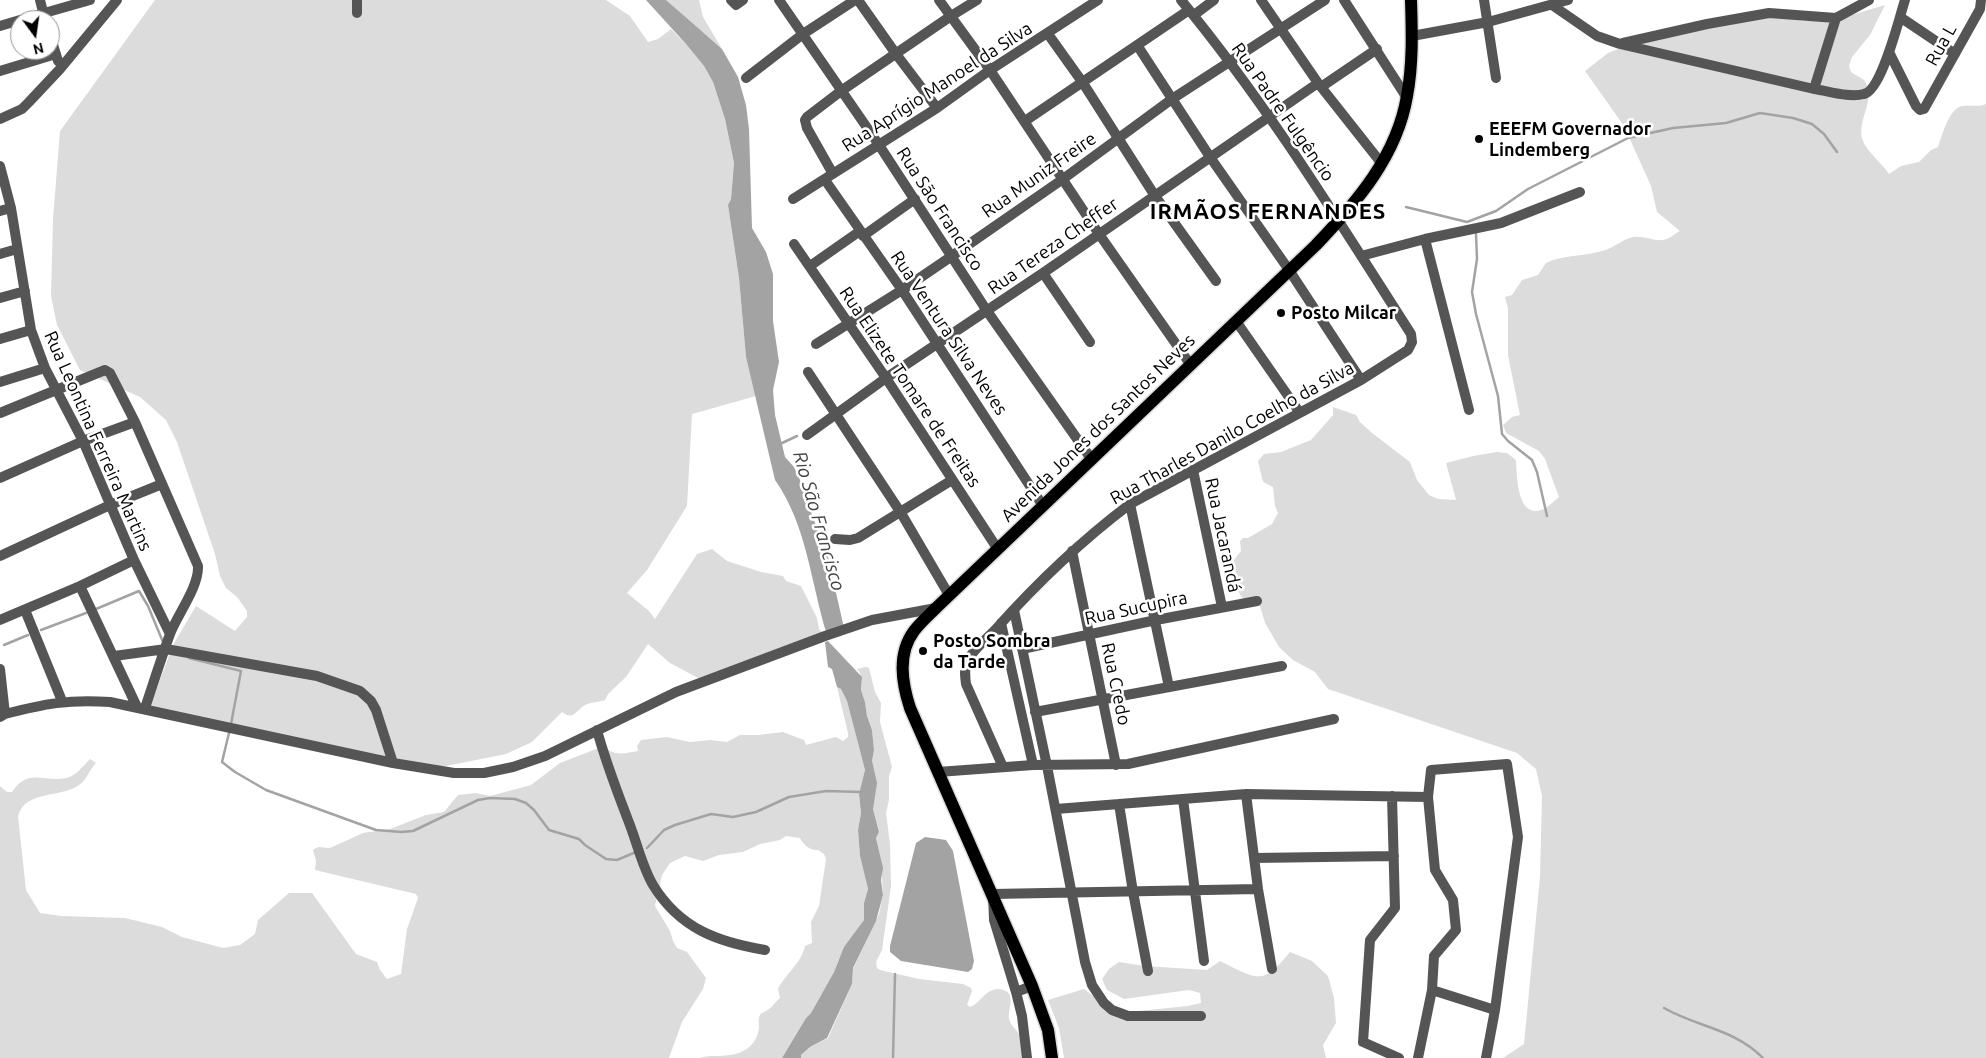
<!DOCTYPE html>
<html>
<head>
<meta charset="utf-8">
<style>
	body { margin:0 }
	#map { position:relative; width:1986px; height:1058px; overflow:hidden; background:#fff; font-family:Ubuntu,sans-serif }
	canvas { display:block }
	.north { position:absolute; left:10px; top:10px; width:50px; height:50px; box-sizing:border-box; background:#fff; border:1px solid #999; border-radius:50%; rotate:166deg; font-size:14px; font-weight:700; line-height:20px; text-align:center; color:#000 }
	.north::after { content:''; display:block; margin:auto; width:18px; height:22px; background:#000; clip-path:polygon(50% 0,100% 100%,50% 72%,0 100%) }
</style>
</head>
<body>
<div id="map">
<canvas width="1986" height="1058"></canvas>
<div class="north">N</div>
</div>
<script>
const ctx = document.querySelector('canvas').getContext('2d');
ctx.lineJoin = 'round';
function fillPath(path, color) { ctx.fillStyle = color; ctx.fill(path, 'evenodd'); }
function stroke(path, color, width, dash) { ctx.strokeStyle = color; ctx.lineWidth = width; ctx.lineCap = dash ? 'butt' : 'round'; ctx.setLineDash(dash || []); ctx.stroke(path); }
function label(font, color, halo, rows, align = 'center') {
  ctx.font = font + ' Ubuntu,sans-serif'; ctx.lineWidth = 5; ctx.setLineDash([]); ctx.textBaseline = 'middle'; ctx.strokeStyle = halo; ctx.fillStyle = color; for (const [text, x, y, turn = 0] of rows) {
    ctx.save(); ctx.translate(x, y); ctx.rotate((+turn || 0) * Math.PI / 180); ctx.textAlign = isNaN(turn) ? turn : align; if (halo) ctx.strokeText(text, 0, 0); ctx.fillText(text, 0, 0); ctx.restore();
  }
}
const green = new Path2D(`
	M155,0h451l24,16 18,26 10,-3 13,-10 15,15 18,22 9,16 12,37 9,44 -3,36 -3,6 11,73 7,79 10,39 -64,18 -5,92 -40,64 -20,23 22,18 6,8 42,-65 15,-5 15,12 34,11 22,4 3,5 15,5 16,32 2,11 6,7 -91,32 -36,10 -28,-15 -22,-19 -22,33 -18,17 -3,6c-6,2 -14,2 -20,5 -9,5 -11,16 -23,7l-30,30 -26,12 -65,13 -55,-8 -236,-52 23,-62 23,-39 39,25 12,-14v-6l-10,-14 -11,-9 -6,-12 -5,-22 -38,-112 -11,-22 -26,-23 -60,-27 -23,-45 -6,-29 2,-77 7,-88z
	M666,0h33l4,17 19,32z
	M1885,5l-15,30 -18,22 -3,9 2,6c3,3 10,5 13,8 14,18 -9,42 -1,61 5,12 19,22 26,33l12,-8 18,-4 12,-12 7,-3c4,-11 11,-39 24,-41 9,-2 14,2 24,-2v954h-483l21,-14 16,-167 2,-81 -6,-27 -19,-16 -189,-64 -13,-17 -22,-12 -14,-13 -14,-24 -5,-17c-28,-7 -21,-19 -26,-43v-3l7,-9 -1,-10 3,-3h5l24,-14 6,-11 -3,-7 -2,-19 -10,-5 -5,-21 6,-7 17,-2 30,-12 22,-25v-8l23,8 4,7 12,11 38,29 7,18 12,15 9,4 18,1 -10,-37 27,-7 24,-4 10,1 9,7c1,14 0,61 28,49 5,-3 10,-8 15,-12l-14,-38 -6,-8 -33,-18 -3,-8 9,-8 8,-2 -12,-60v-47l-3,-11 7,-2 10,-15 16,-5 8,-12 7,-3c16,-5 33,-4 49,-9 12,-3 19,-11 31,-14 12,-2 23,6 34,2 4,-2 9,-6 13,-8l-23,-19 -6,-26 -27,-60 -39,-55 23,-18 18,-7 116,-26 40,-3 22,4 44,-5z
	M866,667l3,1 6,24 6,11 -1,19 12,45 -3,9v24l-3,13 4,31 1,42 -9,64 -6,12 1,6 3,2 39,9 44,5 8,4 1,3 -5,14 3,2c10,-3 14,-17 28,-18 5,0 10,2 12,7 2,7 -2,16 -1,23 2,8 10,12 13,20 2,5 1,13 1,19h-222v-3l9,-8 18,-9 24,-54 1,-15 26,-55 4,-19 -2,-35 -5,-22 3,-6 -6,-23 -1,-48 2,-11 -2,-20 -5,-14 -2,-14 -4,-12 1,-10 -2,-7 -3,-4z
	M837,687l4,2 6,12 18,69 -6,24 2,19 -3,17 2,26 8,33 -4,14v17l-25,39 -5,13 -23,41 -5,5 -24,40h-82c12,-4 23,0 39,-5 12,-5 19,-13 20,-26 0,-4 -1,-9 1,-12 2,-3 3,-2 6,-4 6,-3 9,-9 14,-13l-2,-9c8,-16 23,-25 27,-43l7,-3 -1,-21 8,-16 7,-47 -2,-5 -6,-4c-8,1 -15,-6 -18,-12l-14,-2 -6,4 -20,4 -17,8 -24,3 -16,6 -18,-5 -15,7 -8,12 -7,31 15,25 3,10 4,7 10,4 19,26 -3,11 -21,33 -13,36h-669v-272l7,6h5c16,-25 33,-9 54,-14 10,-2 17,-12 24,-19l6,4c-7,7 -9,17 -17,22 -18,13 -54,5 -61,31l8,74 14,23 21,3 64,2 37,9 20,10 41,11 17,-3 15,-11 3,-14 31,-27h23l44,61 21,8 3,8 7,9 14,-5 6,-45 11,-31 -2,-4 -101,-24 1,-9 -3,-11 5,-3 12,1 33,-15 27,-4 36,-14 18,-3 14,-17 18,-2 14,3 41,-11 29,-22 44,-17c9,11 22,7 34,5l-1,-5 4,-6 26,-3 23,5 20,-2 17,2 13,-7h18l25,-3 21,8 2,5 30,-8 7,4 5,-4v-4z
	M1290,952l22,9 16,15 6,22 2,25 -13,22 3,13h-262l-5,-30 -11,-28 36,-11 15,11 29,12 60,-6 13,-3 -1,-10 -11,-3 -65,9 -17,-9 -5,-11 7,-10 10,-7 25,4 63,4 13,-9c37,18 42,26 70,-9z`);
const water = new Path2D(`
	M646,0h20l23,20 33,29 16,28 8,28 3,24 3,99 14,24 7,22v47l6,41 -6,28 2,25 10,42 9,10 6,13 22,63 3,1 19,84 -17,7c-16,-51 -20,-110 -52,-155l-29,-123 -7,-79 -11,-73 3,-6 3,-36 -9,-44 -12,-37 -9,-16 -18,-22z
	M828,641l34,36 -1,13 4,12 2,14 5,14 2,20 -2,11 5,22 -4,26 6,23 -3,6 7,30 -2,12 2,15 -7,26 -23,47 -1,16 -25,54 -17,9 -9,8v3h-19l24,-40 5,-5 23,-41 10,-25 20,-27v-17l4,-14 -8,-33 -2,-26 3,-17 -2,-19 6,-24 -18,-69 -6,-12 -4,-2 -5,-18 -4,-2 -3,-25z
	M925,837l21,3 7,11 21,110 -2,8 -4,3 -67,-11 -11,-9v-6l26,-103z`);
const stream = new Path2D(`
	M1406,207l61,15 29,-11 32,-22 100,-51 45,-10 53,-5 34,-10 33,5 19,6 12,10 13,18
	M1476,234l1,25 -5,33 4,22 22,82 4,38 6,7 24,19 5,12 10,44
	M780,444l17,-8
	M96,609l43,-18 9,15 15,36
	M41,630l45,-17
	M4,645l24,-10
	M189,658l52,13 -10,53
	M229,733l-7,29 13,10 31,18 110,40 25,2 12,-1 65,-31 12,-2 25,1 11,4 8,7 15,20 30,9 6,6 21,14 11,1 19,-8
	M647,848l17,-18 11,-5 36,-11 22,3 23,-5 33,-15 37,-6 35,1
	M1664,1008c33,19 71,21 99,50
	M893,1058l2,-84`);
const minor = new Path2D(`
	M40,0l5,20
	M731,0l5,5 7,-5
	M779,0l100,145 108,166 105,149
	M858,0l38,54 41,54
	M939,0l51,70 109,164 91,130
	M1261,0l57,83 64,81
	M1344,0l63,98
	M1484,0l12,78
	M1552,5l45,31 23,8 194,45c15,2 35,9 50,5 18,-4 35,-76 41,-94
	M357,13v-13
	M1194,15l20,-15
	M1900,17l55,37
	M20,20l70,-20
	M0,26l20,-6
	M1048,34l35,49 72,113 61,85
	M50,35l8,26
	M1412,36l76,-14 80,-22
	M1623,43l84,-19 62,-11 67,5 33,-18
	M1137,45l73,112 79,113 72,110
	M1889,52l27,54 4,4 4,-1 56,-100 1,-9
	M0,71l56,-17
	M746,78l57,-44 52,-34
	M1321,87l56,-38
	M1814,89l22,-71
	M0,119l22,-10 7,-7 31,-33 57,-69
	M1025,121l164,-111
	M0,166l11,42 20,122 14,38 38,73 51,119 36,74
	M833,174l-26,-46 -2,-8 2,-3 34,-26 110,-75 26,-16
	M825,180l77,110 141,216
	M793,199l144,-91 53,-38 108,-70
	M0,211l11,-3
	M863,236l52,-37
	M1425,239l44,171
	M794,244l92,134 111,170
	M0,254l17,-5
	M1361,256l64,-17 76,-16 79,-31
	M810,266l50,-35
	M1043,273l47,69
	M0,298l25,-7
	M1236,321l64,92
	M0,339l31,-9
	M816,344l86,-54 50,-34 111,-77 109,-80 153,-99
	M808,372l93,141 48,82
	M0,382l45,-14
	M0,413l105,-43 5,3 25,49 63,144c1,21 -21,49 -28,68 -9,25 -17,50 -25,74
	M807,435l79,-57 157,-105 275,-190
	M1193,470l29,137
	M0,478l83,-37 52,-19
	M1130,504l39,183
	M835,539l15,1 8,-2 94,-58
	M1072,551l44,214
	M0,556l110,-51 52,-21
	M80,586l57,121
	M25,610l37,91
	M1014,610l33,156 38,196 7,23 12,18 8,7 16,6h73
	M0,620l80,-34 54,-26
	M1001,623l32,142
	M1022,649l134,-29 101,-19
	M114,656l52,-7 151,27 43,15 11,10 5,9 17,53
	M0,669l5,45
	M1035,712l247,-46
	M0,717l5,-3c39,-10 63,-15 105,-12l283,61 61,10h30l29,-6 32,-11 131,-64 149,-56 47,-16 64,-12
	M597,730c9,34 22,66 34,98 7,19 12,40 22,57 27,44 65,57 112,65
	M1003,767l-37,-83c-1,-8 -2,-16 1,-23 6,-11 19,-22 28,-31 41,-46 86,-89 135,-126l231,-124 47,-30 4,-8 -1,-8c-73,-114 -144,-230 -230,-334
	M938,772l95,-7 95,-1 206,-45
	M1246,794l12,95 14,80
	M1392,796l3,112 -25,32 -7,102 36,16
	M1183,799l21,162
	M1119,804l14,88 15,79
	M1056,809l190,-15 182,3
	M1254,858l140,-2
	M1432,990l63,20
	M1016,992l-22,-72 -1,-26 265,-5
	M1027,1058l-5,-42 -6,-24 16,-6
	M1418,1058l14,-68 2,-34 22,-26 -3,-30 -18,-30 -7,-73 3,-27 76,-6 11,73 -23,173 -9,48`);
const major = new Path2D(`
	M1052,1058l-4,-28 -16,-44 -122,-278c-8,-25 -13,-54 4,-77 6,-8 15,-16 22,-23l380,-363c41,-43 81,-89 91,-149 6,-32 5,-64 4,-96`);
const markers = [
	[1479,139,5,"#000"],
	[1281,313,5,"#000"],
	[923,651,5,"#000"]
];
const streetNames = [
	["Rua L",1941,45,-61],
	["Rua Aprígio Manoel da Silva",937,87,-33],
	["Rua Padre Fulgêncio",1283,112,55],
	["Rua Muniz Freire",1039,175,-35],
	["Rua São Francisco",940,209,57],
	["Rua Tereza Cheffer",1053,246,-35],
	["Rua Ventura Silva Neves",949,333,56],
	["Rua Elizete Tomare de Freitas",910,387,56],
	["Avenida Jones dos Santos Neves",1098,428,-44],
	["Rua Tharles Danilo Coelho da Silva",1232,433,-29],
	["Rua Leontina Ferreira Martins",98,441,66],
	["Rua Jacarandá",1223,535,78],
	["Rua Sucupira",1136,608,-12],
	["Rua Credo",1116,684,78]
];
const poiNames = [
	["EEEFM Governador",1489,129],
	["Lindemberg",1489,150],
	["Posto Milcar",1291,313],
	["Posto Sombra",933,641],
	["da Tarde",933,662]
];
const waterNames = [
	["Rio São Francisco",819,521,74]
];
const districtNames = [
	["IRMÃOS FERNANDES",1268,212]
];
fillPath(green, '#dcdcdc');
fillPath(water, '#a3a3a3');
stroke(stream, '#a3a3a3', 2.5);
stroke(major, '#dbdbdb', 15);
stroke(minor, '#555', 10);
stroke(major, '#000', 12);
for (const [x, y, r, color] of markers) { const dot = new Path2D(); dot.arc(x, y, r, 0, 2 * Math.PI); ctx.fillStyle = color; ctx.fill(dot); stroke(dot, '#fff', 2); }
label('18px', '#000', '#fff', streetNames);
label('bold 18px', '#000', '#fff', poiNames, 'left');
label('italic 19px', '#444', '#fff', waterNames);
ctx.letterSpacing = '1px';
label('bold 22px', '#000', '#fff', districtNames);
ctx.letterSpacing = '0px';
</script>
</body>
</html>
